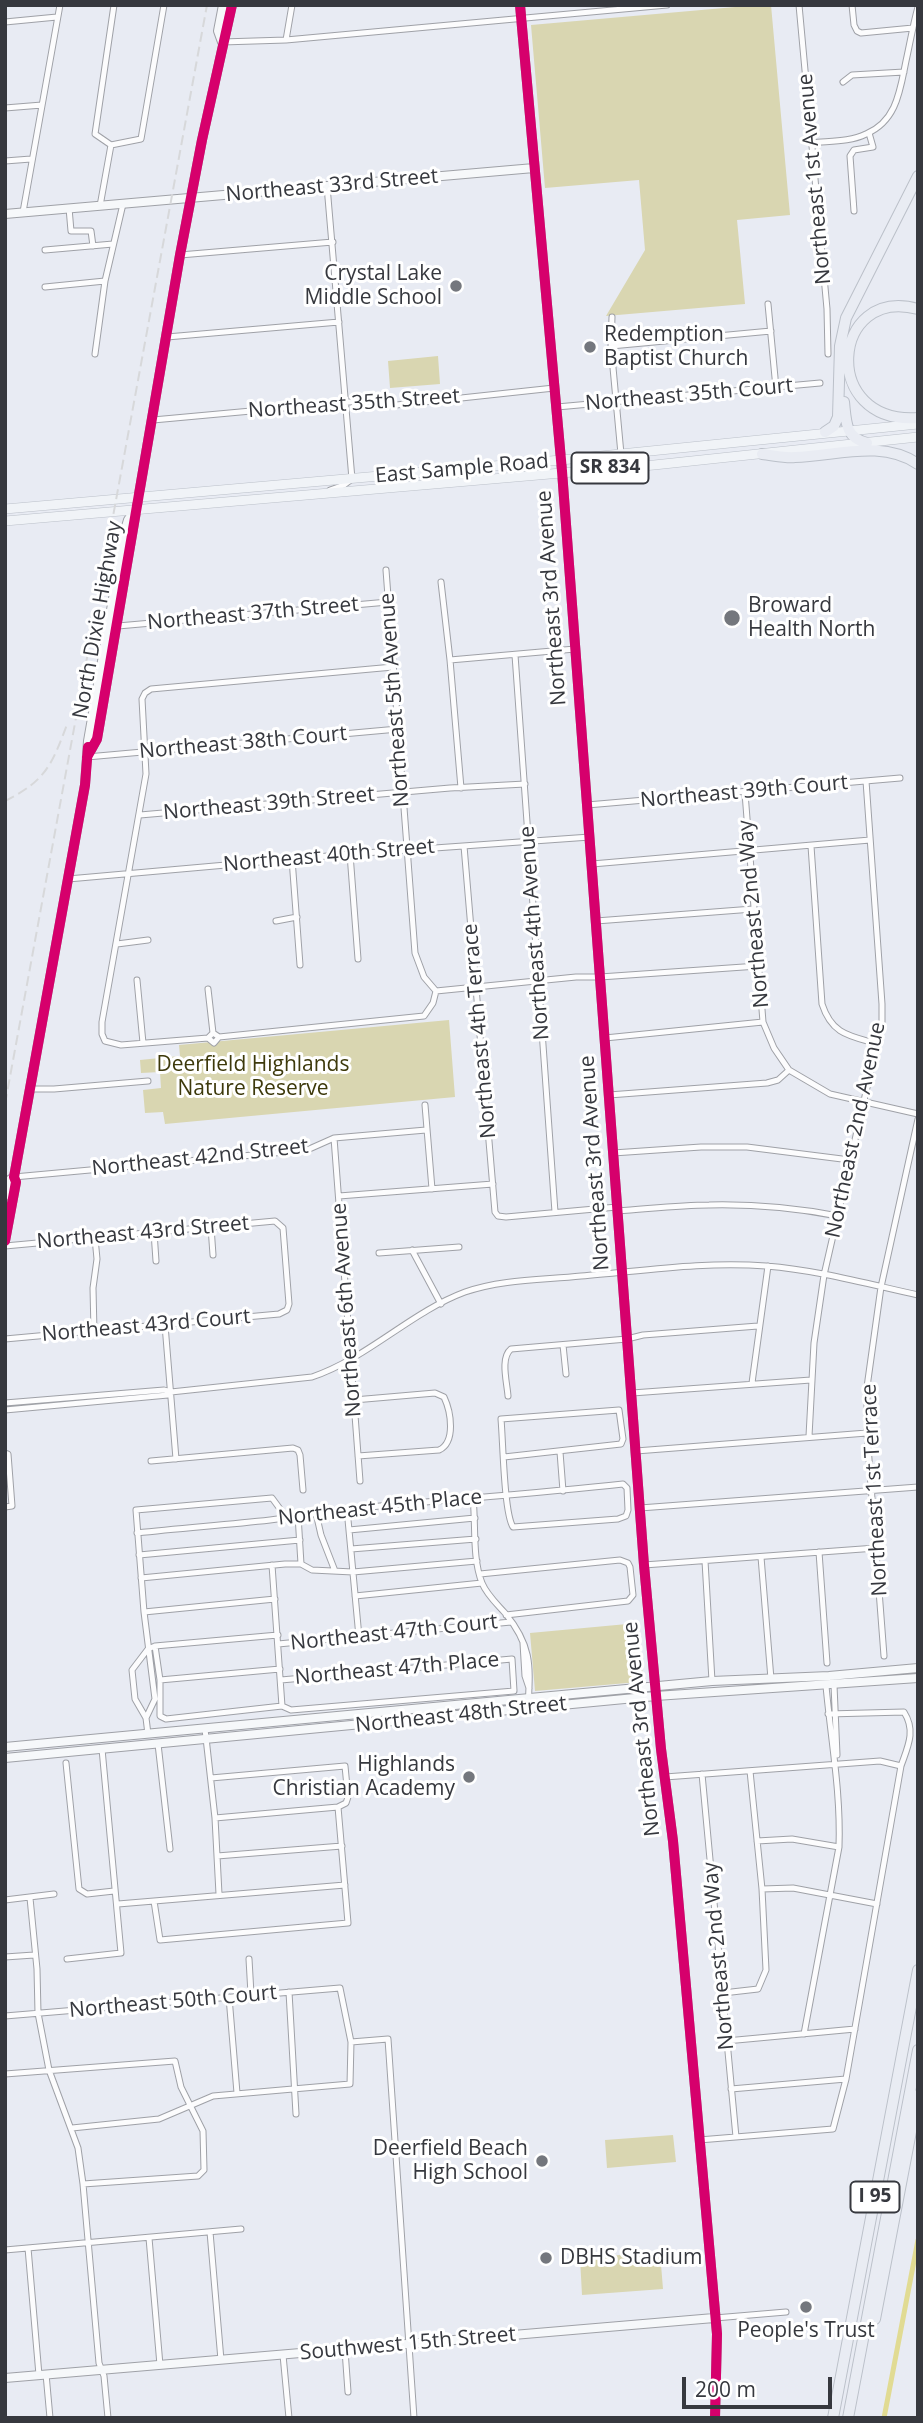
<!DOCTYPE html>
<html>
<head>
<meta charset="utf-8">
<style>
	body { margin:0 }
	#map { position:relative; width:923px; height:2423px; overflow:hidden; background:#e8ebf3; font-family:"Open Sans",sans-serif }
	canvas { display:block }
	.frame { position:absolute; inset:0; border:7px solid #36383e; pointer-events:none }
	.scale { position:absolute; left:682px; top:2377px; width:150px; height:32px; box-sizing:border-box; border:4px solid #36383e; border-top:0; padding-left:9px; font-size:21px; line-height:24px; white-space:nowrap; color:#36383e; -webkit-text-stroke:5px #fff; paint-order:stroke }
</style>
</head>
<body>
<div id="map">
<canvas width="923" height="2423"></canvas>
<div class="frame"></div>
<div class="scale">200 m</div>
</div>
<script>
const ctx = document.querySelector('canvas').getContext('2d');
ctx.lineJoin = 'round';
function fillPath(path, color) { ctx.fillStyle = color; ctx.fill(path, 'evenodd'); }
function stroke(path, color, width, dash) { ctx.strokeStyle = color; ctx.lineWidth = width; ctx.lineCap = dash ? 'butt' : 'round'; ctx.setLineDash(dash || []); ctx.stroke(path); }
function label(font, color, halo, rows, align = 'center') {
  ctx.font = font + ' "Open Sans",sans-serif'; ctx.lineWidth = 6; ctx.setLineDash([]); ctx.textBaseline = 'middle'; ctx.strokeStyle = halo; ctx.fillStyle = color; for (const [text, x, y, turn = 0] of rows) {
    ctx.save(); ctx.translate(x, y); ctx.rotate((+turn || 0) * Math.PI / 180); ctx.textAlign = isNaN(turn) ? turn : align; if (halo) ctx.strokeText(text, 0, 0); ctx.fillText(text, 0, 0); ctx.restore();
  }
}
const green = new Path2D(`
	M758,5h13l19,210 -53,5 8,84 -139,12 39,-66 -6,-70 -94,8 -14,-163z
	M438,356l2,28 -50,4 -2,-27z
	M449,1020l6,77 -290,27 -2,-12 -18,1 -2,-23 18,-2 -1,-16 -19,1 -1,-13 40,-4 -1,-11z
	M638,1623l5,55 -4,4 -104,9 -5,-58z
	M673,2135l3,27 -69,6 -2,-28z
	M660,2252l3,37 -81,6 -2,-37z`);
const canal = new Path2D(`
	M884,2418l34,-178`);
const street = new Path2D(`
	M114,5l-19,129 16,11 30,-6 23,-134
	M799,5l28,304 1,45
	M852,5l2,20 3,6 4,2 52,-5
	M5,22l52,-5
	M286,40l6,-35
	M222,42l64,-2 381,-35
	M843,82l9,-7 52,-3
	M5,108l37,-3
	M812,143c18,-2 38,-1 54,-9 31,-13 34,-44 40,-73 4,-18 7,-36 12,-54
	M5,161l26,-2
	M327,186l25,293 -8,6 -14,5
	M100,206l11,-61
	M69,208l2,23h20l2,15
	M854,211l-4,-55 4,-6 19,-3 -4,-14
	M23,212l37,-207
	M45,250l68,-6
	M180,255l153,-13
	M45,287l60,-6
	M768,304l8,84
	M612,317l-1,29 10,108
	M167,337l172,-15
	M611,346l160,-15
	M95,354l10,-73 18,-77
	M557,407l263,-24
	M153,420l218,-20 16,6 167,-18
	M386,570l29,383 9,24 12,14
	M441,582l9,78 11,128
	M118,626l270,-24
	M515,655l40,557
	M450,660l125,-11
	M87,757l311,-28
	M745,793l18,229 11,26 15,22
	M587,805l313,-27
	M140,815l310,-27 75,-4
	M464,846l31,366 3,4 8,1 111,-10
	M811,846l11,158c10,31 28,32 56,40
	M350,854l8,105
	M292,859l8,106
	M592,864l278,-24
	M68,879l282,-25 240,-17
	M276,921l21,-4
	M596,921l157,-12
	M117,944l31,-4
	M137,980l6,63
	M208,989l5,44 -5,5 6,5 5,-6 -6,-4
	M219,1037l205,-21 9,-13 3,-12 140,-14h24l158,-11
	M208,1038l-87,7 -16,-4 -3,-7v-12l44,-248 -4,-75 3,-6 6,-4 242,-22
	M605,1038l158,-16
	M31,1089h23l94,-8
	M609,1095l158,-12 11,-3 11,-10 41,24 88,20
	M425,1105l7,84
	M334,1138l26,343
	M613,1153l88,-6h46l103,13
	M14,1177l293,-27 27,-12 92,-8
	M339,1196l154,-12
	M618,1211c30,-2 61,-6 91,-6 43,-1 87,3 129,11
	M211,1227l2,28
	M154,1232l2,29
	M5,1246l270,-25 8,7 6,76 -2,6 -8,4 -274,25
	M412,1250l29,54
	M379,1253l80,-6
	M165,1325l11,134
	M94,1332l-1,-44 4,-29 -2,-21
	M563,1345l3,29
	M752,1383l16,-117
	M632,1393l179,-13
	M508,1396c-1,-14 -8,-38 3,-47l116,-10 16,-4 115,-9
	M354,1400l81,-7 9,4c7,15 12,45 -5,53l-81,6
	M5,1403l159,-13 7,2
	M5,1410l163,-15 3,-3 141,-15c56,-19 99,-65 153,-85 37,-13 78,-12 116,-16 61,-5 124,-15 185,-10 51,4 102,18 152,29
	M809,1436l5,-93 10,-68 58,-253v-18l-16,-223
	M636,1451l231,-18
	M560,1452l3,39
	M5,1453l3,1 4,52 -7,1
	M151,1461l142,-13 5,2 2,5 3,35
	M473,1498c3,26 -1,60 9,85 5,12 14,20 23,30 28,34 25,54 23,95
	M640,1508l278,-21
	M347,1509l12,128
	M316,1513l5,22 14,36
	M298,1515l3,49
	M349,1530l126,-12
	M137,1533c44,-5 89,-8 133,-13 26,-3 52,-8 78,-11 92,-9 184,-15 275,-25l4,4 1,22 -2,6 -8,3 -105,8c-9,-14 -10,-86 -12,-108l118,-9 4,29 -2,5 -117,13
	M351,1549l125,-10
	M819,1552l8,111
	M139,1555l161,-15
	M761,1557l10,122
	M705,1561l7,120
	M272,1565l10,141
	M644,1565l232,-17
	M480,1574l140,-14 8,3 2,4 3,28 -5,6 -122,14
	M141,1578l144,-14h16l11,6 41,2 124,-11
	M355,1596l127,-13
	M144,1612l131,-13
	M523,1643l2,33 4,12
	M278,1644l233,-22
	M155,1646l5,34v36l6,3 116,-13 9,4 223,-19 -2,-32 -231,21
	M884,1656l-17,-223v-46l14,-100 37,-168
	M160,1680l120,-11
	M834,1685l3,70
	M146,1718l9,-19 -11,-87 -8,-102 136,-12 14,19
	M205,1729l10,89 4,76
	M148,1734l-2,-16 -11,-19 -3,-29 16,-21 7,-3 123,-11
	M158,1744l12,105
	M66,1763l13,126 8,5 27,-3
	M702,1774l34,363
	M665,1777l215,-16 21,5
	M215,1818l123,-11
	M757,1841l35,-2 47,8
	M217,1856l125,-10
	M762,1889l31,-1 84,16
	M30,1898l7,71 1,44 11,57 29,78 5,36 16,179 5,13 4,42
	M5,1900l49,-6
	M154,1901l191,-16
	M118,1904l36,-3 6,39 188,-17 -10,-116 8,-4 2,-6 -3,-31 -134,12
	M5,1957l29,-2
	M67,1959l54,-6 -19,-204
	M249,1959l2,35
	M289,1992l7,122
	M723,1993l35,-4 8,-19 -4,-81 -12,-118
	M229,1997l8,96
	M5,2016l335,-28 11,54 -1,42 -137,12 -54,23 -87,9
	M804,2034l35,-187c2,-54 -8,-107 -13,-161
	M726,2041l129,-12
	M351,2042l37,-3 26,379
	M5,2074l170,-13 6,26 22,44 1,39 -6,6 -115,8
	M731,2089l115,-10
	M699,2140l134,-11 13,-50 55,-313c7,-20 15,-35 3,-54l-76,2
	M210,2232l11,128
	M149,2238l11,127
	M28,2248l11,127
	M5,2250l236,-21
	M715,2318l71,-6
	M345,2350l3,42
	M283,2355l6,63
	M46,2374l4,44`);
const secondary = new Path2D(`
	M520,5l42,466 82,1094 17,184 12,92 44,493 -2,84
	M222,42l-4,-11 5,-26
	M5,214l529,-46
	M87,757l10,-18 83,-484 22,-115 30,-135
	M5,1196l3,-15 6,-4
	M5,1241l11,-59 -2,-5 71,-392 3,-44 37,-211 3,-10 8,-12
	M5,1747l707,-66 117,-5 89,-8
	M5,1758l651,-62 262,-18
	M5,2378l709,-60`);
const primary = new Path2D(`
	M5,509l556,-49 357,-36
	M5,521l649,-56 264,-28`);
const highway = new Path2D(`
	M918,309c-87,-24 -99,116 0,109
	M844,402c2,19 1,36 23,41
	M825,432l9,-6 4,-9 2,-71 6,-28 72,-142
	M762,454c11,1 22,4 33,3 41,-1 86,-18 123,7
	M875,2319l43,-224
	M833,2418l85,-448
	M848,2418l70,-368`);
const rail = new Path2D(`
	M5,801c42,-21 47,-37 63,-79
	M5,1104l202,-1099`);
const cycleway = new Path2D(`
	M520,5l42,466 82,1094 17,184 12,92 44,493 -2,84
	M87,757l10,-18 83,-484 22,-115 30,-135
	M5,1241l11,-59 -2,-5 71,-392 3,-38`);
const markers = [
	[456,286,7,"#74777d"],
	[590,347,7,"#74777d"],
	[732,618,9,"#74777d"],
	[469,1777,7,"#74777d"],
	[542,2161,7,"#74777d"],
	[546,2258,7,"#74777d"],
	[806,2307,7,"#74777d"]
];
const shields = [
	[610,468,77],
	[875,2197,49]
];
const shieldNames = [
	["SR 834",610,468],
	["I 95",875,2197]
];
const streetNames = [
	["Northeast 1st Avenue",815,179,-95],
	["Northeast 33rd Street",332,186,-5],
	["Northeast 35th Court",689,395,-5],
	["Northeast 35th Street",354,404,-4],
	["East Sample Road",462,469,-5],
	["Northeast 3rd Avenue",552,598,-94],
	["Northeast 37th Street",253,614,-5],
	["North Dixie Highway",98,620,-80],
	["Northeast 5th Avenue",395,700,-94],
	["Northeast 38th Court",243,743,-5],
	["Northeast 39th Court",744,792,-5],
	["Northeast 39th Street",269,804,-5],
	["Northeast 40th Street",329,856,-5],
	["Northeast 2nd Way",754,914,-95],
	["Northeast 4th Avenue",535,933,-94],
	["Northeast 4th Terrace",480,1031,-95],
	["Northeast 2nd Avenue",856,1130,-78],
	["Northeast 42nd Street",200,1158,-6],
	["Northeast 3rd Avenue",595,1163,-94],
	["Northeast 43rd Street",143,1233,-5],
	["Northeast 6th Avenue",347,1310,-94],
	["Northeast 43rd Court",146,1326,-5],
	["Northeast 1st Terrace",875,1490,-93],
	["Northeast 45th Place",380,1508,-6],
	["Northeast 47th Court",394,1633,-6],
	["Northeast 47th Place",397,1669,-5],
	["Northeast 48th Street",461,1715,-6],
	["Northeast 3rd Avenue",642,1729,-96],
	["Northeast 2nd Way",719,1956,-95],
	["Northeast 50th Court",173,2002,-5],
	["Southwest 15th Street",408,2344,-5]
];
const poiNames = [
	["Crystal Lake",442,274],
	["Middle School",442,298],
	["Redemption",604,335,"left"],
	["Baptist Church",604,359,"left"],
	["Broward",748,606,"left"],
	["Health North",748,630,"left"],
	["Highlands",455,1765],
	["Christian Academy",455,1789],
	["Deerfield Beach",528,2149],
	["High School",528,2173],
	["DBHS Stadium",560,2258,"left"],
	["People's Trust",806,2331,"center"]
];
const parkNames = [
	["Deerfield Highlands",253,1065],
	["Nature Reserve",253,1089]
];
fillPath(green, '#d9d6b1');
stroke(canal, '#e1db93', 5);
stroke(street, '#9fa1a7', 7);
stroke(secondary, '#9fa1a7', 10);
stroke(primary, '#bbc0c9', 10);
stroke(highway, '#bbc0c9', 12);
stroke(street, '#fcfcfd', 5);
stroke(secondary, '#f6f8fa', 8);
stroke(primary, '#f0f3f7', 9);
stroke(highway, '#e9ecf3', 10);
stroke(rail, '#d7d8da', 2, [10, 5]);
stroke(cycleway, '#d6006c', 10);
for (const [x, y, r, color] of markers) { const dot = new Path2D(); dot.arc(x, y, r, 0, 2 * Math.PI); ctx.fillStyle = color; ctx.fill(dot); stroke(dot, '#fff', 2.5); }
for (const [x, y, w] of shields) { const box = new Path2D(); box.roundRect(x - w / 2, y - 15.5, w, 31, 5); ctx.fillStyle = '#fff'; ctx.fill(box); stroke(box, '#36383e', 2); }
label('bold 19px', '#36383e', null, shieldNames);
label('21px', '#36383e', '#fff', streetNames);
label('21px', '#36383e', '#fff', poiNames, 'right');
label('21px', '#3d390b', '#fff', parkNames);
</script>
</body>
</html>
